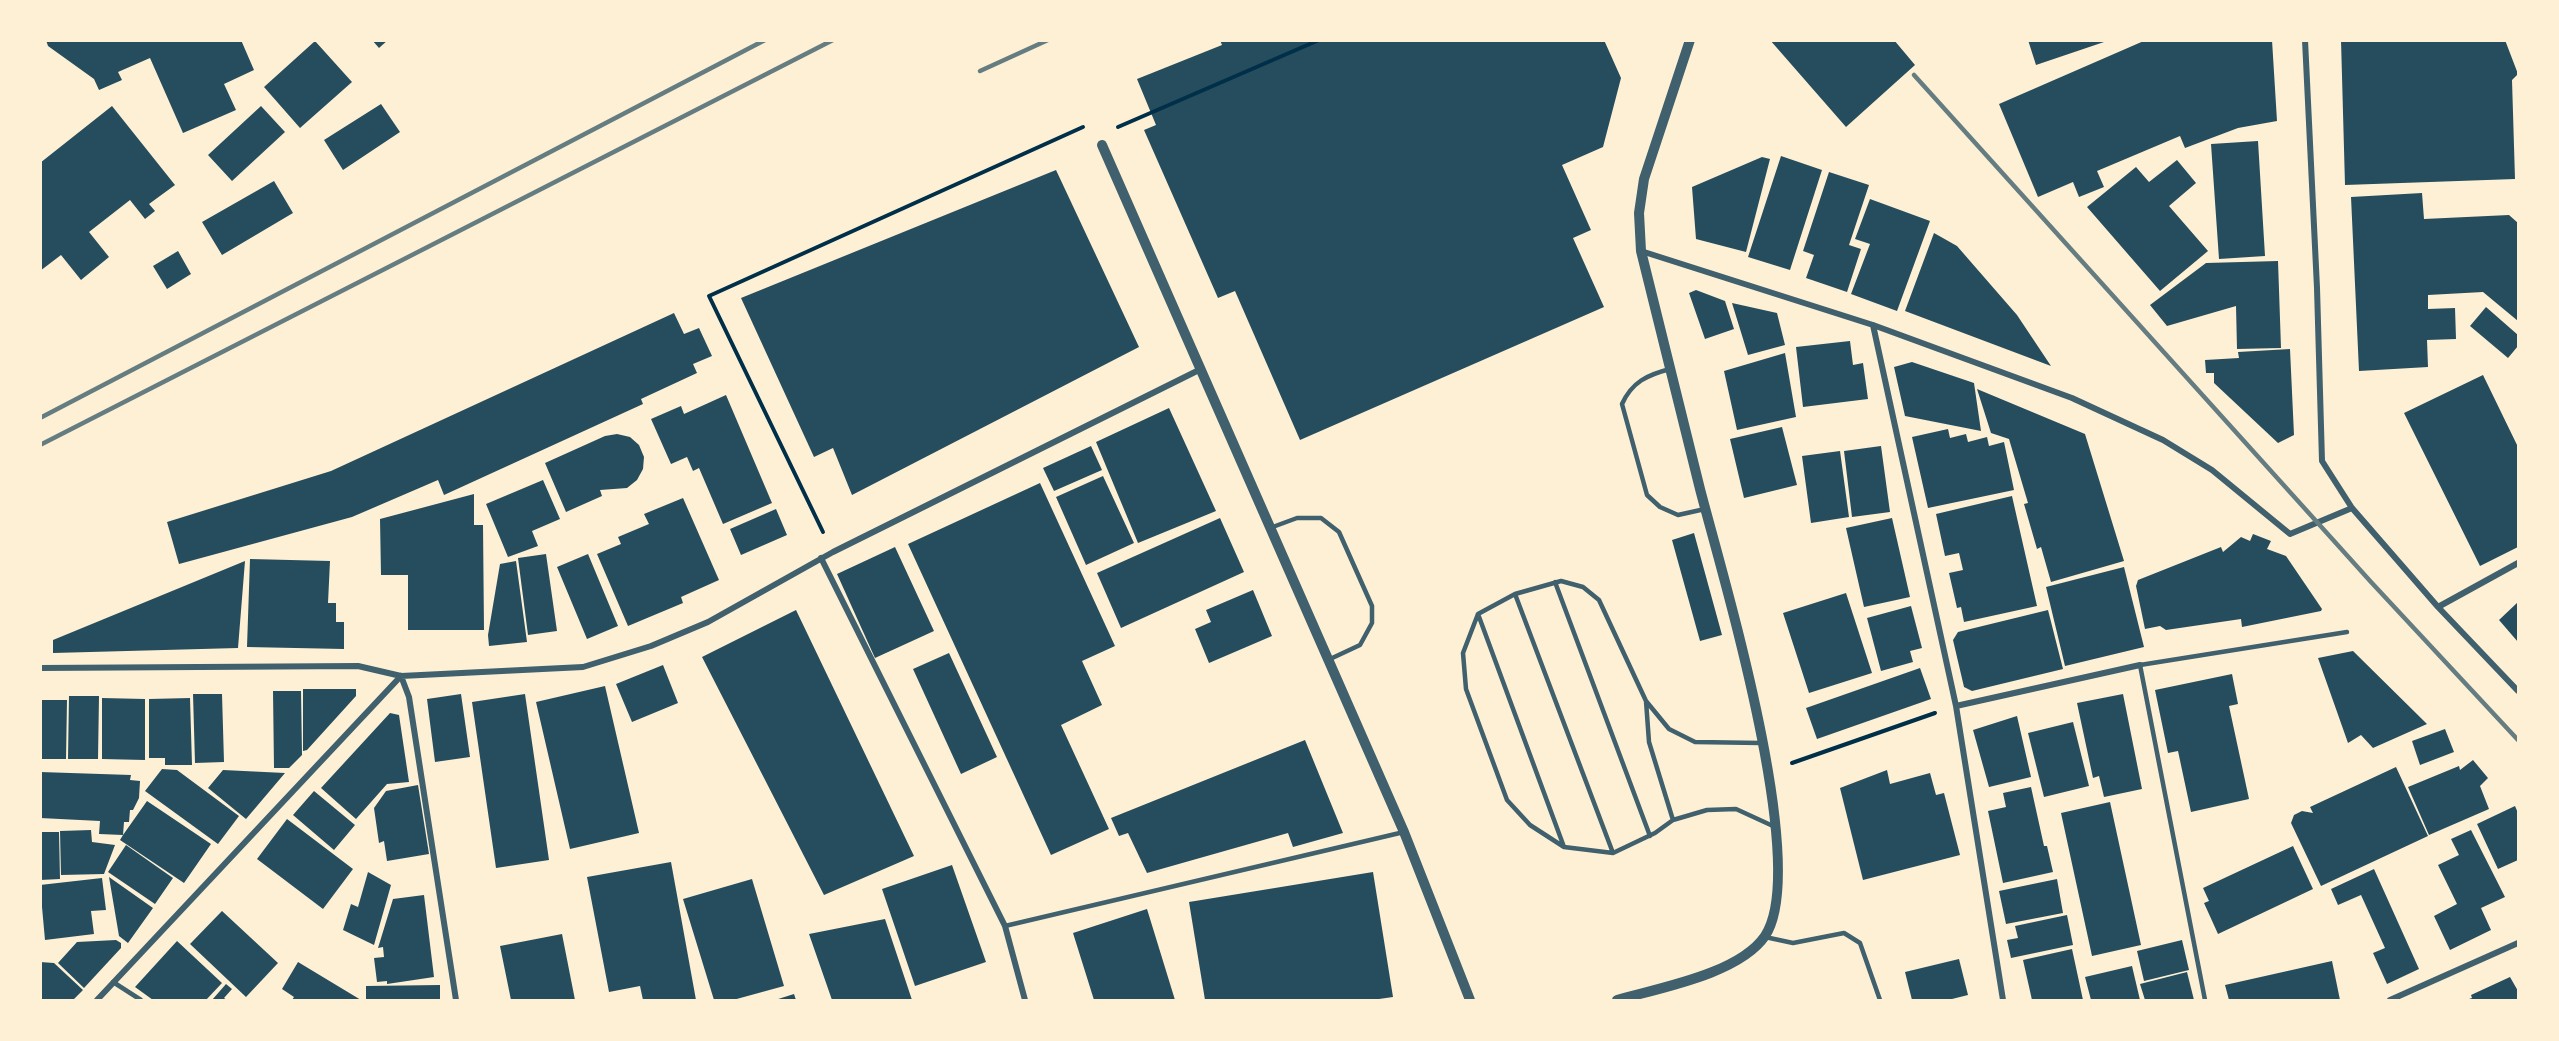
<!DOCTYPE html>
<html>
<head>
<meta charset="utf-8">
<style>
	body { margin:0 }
	#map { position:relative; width:2559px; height:1041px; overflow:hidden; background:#fdf0d5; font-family:Overpass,sans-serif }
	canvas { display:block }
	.frame { position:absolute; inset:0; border:42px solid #fdf0d5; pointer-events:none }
</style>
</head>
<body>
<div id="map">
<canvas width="2559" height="1041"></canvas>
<div class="frame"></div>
</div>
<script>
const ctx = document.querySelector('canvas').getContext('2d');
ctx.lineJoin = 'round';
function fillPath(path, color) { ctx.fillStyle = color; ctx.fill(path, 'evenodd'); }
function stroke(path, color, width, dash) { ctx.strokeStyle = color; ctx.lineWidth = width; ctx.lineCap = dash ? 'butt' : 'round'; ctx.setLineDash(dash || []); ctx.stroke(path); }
const building = new Path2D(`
	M46,40h195l13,30 -30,14 12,26 -53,23 -33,-75 -32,14 4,8 -23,10 -5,-11 -46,-33z
	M372,40h16l-9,8z
	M1220,40h384l17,38 -18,69 -41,18 29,65 -18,8 31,69 -304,133 -65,-149 -17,7 -74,-168 12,-5 -19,-46 85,-34z
	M1770,40h124l21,25 -69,62z
	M2028,40h79v1l-71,24z
	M2146,40h126l5,81 -39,7 -53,20 -5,-12 -83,35 7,16 -25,10 -6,-15 -35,15 -39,-93z
	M2341,40h164l13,34 -6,6 3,99 -170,6z
	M315,41l37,41 -52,46 -36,-41z
	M381,104l19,28 -57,38 -19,-30z
	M112,106l63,79 -26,19 6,7 -10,8 -15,-19 -41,32 20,25 -28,23 -20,-25 -21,16v-108z
	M261,106l24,26 -53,49 -24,-26z
	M2258,141l7,115 -46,3 -8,-115z
	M1781,156l41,14 -32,100 -42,-13z
	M1762,157l8,2 -24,93 -50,-13 -4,-52z
	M2177,160l19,23 -27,23 39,45 -48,40 -73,-84 49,-40 13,15z
	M1056,170l83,177 -287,148 -19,-47 -19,9 -73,-159z
	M1829,172l40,13 -20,60 12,4 -14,43 -41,-14 8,-23 -11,-4z
	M274,181l19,32 -71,42 -20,-33z
	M2422,193l2,26 85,-4 9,8v98l-35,-29 -55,3v14l27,-1 1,31 -29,1 1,27 -69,4 -8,-174z
	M1870,199l60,22 -33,90 -46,-17 19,-50 -15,-5z
	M1934,233l23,13 60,69 34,51 -146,-55z
	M178,251l13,23 -24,15 -14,-23z
	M2278,261l3,87 -44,1 -1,-43 -69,20 -17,-21 56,-42z
	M1696,290l29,11 9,28 -29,10 -16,-46z
	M1732,303l45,10 8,32 -37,10z
	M2486,307l32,28v11l-10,12 -38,-32z
	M674,313l10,21 15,-6 13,28 -19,8 4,9 -56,26 2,5 -199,91 -6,-15 -86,37 -173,47 -12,-42 164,-51z
	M1850,341l3,24 10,-2 5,36 -65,8 -7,-60z
	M2290,349l4,86 -16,8 -64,-60v-10h-8l-1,-13 34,-2 -1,-6z
	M1785,353l11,64 -59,13 -13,-59z
	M1912,362l62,21 7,48 -76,-15 -11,-49z
	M2483,375l35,72v100l-38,19 -76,-153z
	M1977,389l108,45 39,127 -73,21 -10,-35 -4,2 -13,-45 4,-1 -19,-64 -18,-6z
	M726,395l46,108 -49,21 -24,-56 -6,3 -6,-14 -16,7 -20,-45 30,-13 3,8z
	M1169,408l47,103 -78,32 -42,-101z
	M1782,427l15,58 -53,13 -14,-59z
	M1948,429l2,9 16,-4 2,8 19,-5 2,9 15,-4 10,48 -86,18 -16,-71z
	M617,434l13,3 9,8 5,12 -1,12 -6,11 -10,8 -27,2 2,6 -36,16 -21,-49 60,-27z
	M1091,446l11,24 -48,21 -11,-23z
	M1881,446l9,66 -38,5 -8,-66z
	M1840,451l9,66 -38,6 -9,-67z
	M1103,476l31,67 -48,22 -30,-68z
	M543,480l17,39 -28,12 6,15 -30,11 -22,-53z
	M1040,483l75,163 -33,15 20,44 -41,20 48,104 -58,26 -143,-311z
	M474,494v31h9l1,105h-76v-55h-27l-1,-56z
	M2012,496l25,110 -73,16 -3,-15 -4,1 -8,-35 14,-3 -4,-17 -14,3 -9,-42z
	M683,498l36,82 -38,17 2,6 -55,23 -31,-72 24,-10 -3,-7 31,-13 -5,-10z
	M776,509l11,26 -46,20 -11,-26z
	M1220,518l24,54 -123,56 -24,-55z
	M1892,518l18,79 -46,10 -18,-79z
	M1694,533l28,102 -22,6 -28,-101z
	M2253,534l18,7 -4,8 19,7 36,53 -1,2 -79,16 -1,-8 -75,11 -6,-4 -15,3 -9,-43 2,-6 83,-33 2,5 18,-15 9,4z
	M895,547l39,84 -59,27 -38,-84z
	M546,554l11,77 -29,4 -10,-77z
	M588,554l30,72 -31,13 -30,-72z
	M250,559l80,2 -2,42h8v19h8v27l-97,-2z
	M245,561l-7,87 -185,5v-13z
	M516,561l11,81 -38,4 -1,-11 12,-71z
	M2124,567l20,80 -79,19 -19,-79z
	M1253,590l19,46 -63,27 -14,-34 16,-7 -5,-12z
	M1846,593l26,80 -63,20 -26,-80z
	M2518,602v40l-19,-22z
	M1911,606l11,42 -12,3 3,11 -32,9 -14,-53z
	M796,610l118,246 -90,39 -122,-238z
	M2048,610l15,59 -91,22 -8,-4 -11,-47 5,-8z
	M2353,651l74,73 -54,24 -12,-13 -13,8 -30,-85z
	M949,653l48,104 -36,17 -48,-105z
	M663,665l15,38 -46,19 -16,-38z
	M1920,668l11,31 -114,40 -11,-31z
	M2232,674l6,30 -9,2 20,93 -58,13 -13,-61 -10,2 -13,-63z
	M605,686l34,147 -69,16 -34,-147z
	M303,689h53v7l-49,54 -4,1z
	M273,691h28l1,64 -13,13h-15z
	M193,694h29l2,68 -29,1z
	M461,694l9,63 -35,5 -8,-63z
	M525,694l24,166 -53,8 -24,-166z
	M2123,694l19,95 -38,8 -5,-21 -6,2 -16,-75z
	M69,696h30l-1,63h-30z
	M102,698l43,1v61l-43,-1z
	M190,698l2,67h-27v-7h-16v-59z
	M40,700h27l-1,59h-26z
	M390,713l9,2 10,67 -22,2 -31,35 -35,-31z
	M2017,716l14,61 -42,10 -16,-57z
	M2073,722l16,64 -45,11 -16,-64z
	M2445,729l9,23 -34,13 -8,-24z
	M1305,740l38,93 -50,14 -5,-14 -141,40 -19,-40 -9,3 -8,-18z
	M2473,760l15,18 -8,8 9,23 -60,26 -21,-48 51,-21 1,4z
	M2396,767l32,69 -107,50 -30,-63 3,-8 8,-4 11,2 -3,-6z
	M162,769l15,1 62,46 -21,28 -73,-53z
	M223,770l62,3 -39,46 -38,-31z
	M1887,770l3,14 40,-11 6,22 8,-2 16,62 -97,25 -23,-92z
	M40,772l91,3 -1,5 10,1 -1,17 -6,12h-3l-1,12h-5l-1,13 24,-34 64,43 -27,39 -64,-43 3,-5 -24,-1 1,-13 -60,-3z
	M418,785l11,69 -42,7 -3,-20 -5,2 -5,-35 12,-17z
	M2031,787l13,59h3l6,26 -50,11 -15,-72 18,-4 -3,-14z
	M314,791l41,34 -21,25 -41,-35z
	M2110,802l31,143 -49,11 -31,-143z
	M2515,806l3,7v47l-20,9 -21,-45z
	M287,819l66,50 -30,40 -66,-50z
	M91,830l1,12 23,3 -11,29 -43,1 -1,-44z
	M2471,830l34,67 -24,11 10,22 -41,20 -16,-34 23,-12 -19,-39 21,-10 -8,-16z
	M40,832h19l1,47 -20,1z
	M126,845l47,33 -18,26 -47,-32z
	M2293,846l20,43 -95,45 -14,-31 5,-2 -6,-13z
	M671,862l25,138h-53l-3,-14 -31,6 -22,-115z
	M952,865l34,97 -71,24 -33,-97z
	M2374,869l45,100 -32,15 -14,-31 12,-5 -24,-53 -23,10 -7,-16z
	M368,872l23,13 -17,60 -31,-15 8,-26 7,3z
	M1373,872l20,125 -21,3h-167l-16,-98z
	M109,877l44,31 -25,35 -9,-7z
	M102,878l4,32 -15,1 3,23 -49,6 -5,-55z
	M752,879l32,107 -51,14h-19l-31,-101z
	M2057,879l6,34 -57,11 -7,-33z
	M424,895l10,82 -47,7v-3l-10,1 -3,-24 10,-1 -1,-10 -5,1 15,-49z
	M1147,909l28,91h-81l-21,-67z
	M222,911l56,52 -32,34 -56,-53z
	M2067,915l6,30 -62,13 -4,-18 11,-2 -3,-12z
	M885,919l27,81h-80l-23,-66z
	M562,934l13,66h-64l-11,-54z
	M116,940l5,3v5l-37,40 -26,-25 19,-21z
	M2182,940l7,30 -45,11 -7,-30z
	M177,941l45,42 -16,17h-53l-18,-13z
	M2072,949l11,51h-51l-9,-40z
	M1959,959l9,36 -20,5h-36l-7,-28z
	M2332,961l8,39h-111l-4,-15z
	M40,962l14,1 29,27 -10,10h-33z
	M298,962l63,38h-69l2,-3 -12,-8z
	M2132,966l8,34h-49l-6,-23z
	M2187,972l7,28h-49l-5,-16z
	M2510,977l8,14v9h-52l6,-2 -1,-3z
	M226,984l6,5 -8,9 3,2h-15z
	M440,985v15h-74v-14z
	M794,994l2,6h-21z`);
const path = new Path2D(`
	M1118,127l201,-87
	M823,532l-114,-236 374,-169
	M1792,763l143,-50`);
const service = new Path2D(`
	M1670,369c-23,6 -38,13 -48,35l25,91 13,12 18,8 27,-6
	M1270,528l27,-10h24l18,14 33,74v17l-12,22 -32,15
	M1555,582l95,254
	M1515,594l98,259
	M1478,614l86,233
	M1646,701l3,41 24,78
	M1761,743l-66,-1 -26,-13 -23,-28 -47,-101 -16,-13 -22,-6 -46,13 -37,20 -15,39 3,36 41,111 23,25 34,22 49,6 42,-20 18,-13 34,-10 29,-1 37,17
	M1005,926l399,-94
	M1765,937l28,6 51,-10 16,10 20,57
	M113,982l28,18
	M2205,1000l-65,-335 207,-33`);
const minor = new Path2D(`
	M2305,40l12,248 5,173 30,47 86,99 80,84
	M1641,251l232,74 199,73 91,42 49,30 78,64 62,-26
	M1873,325l83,381 47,294
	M821,558l184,368 20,74
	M2438,607l80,-44
	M40,668l318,-2 43,10 182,-9 68,-21 57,-24 125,-70 368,-183
	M401,676l8,21 47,303
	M1956,706l184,-41
	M97,1000l304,-324
	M2390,1000l128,-57`);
const tertiary = new Path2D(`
	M1102,145l302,687 66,168
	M1617,1000c42,-12 122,-26 148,-64 46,-69 -43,-362 -65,-447 -20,-80 -40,-159 -59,-238l-2,-38 5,-34 46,-139`);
const rail = new Path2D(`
	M980,71l68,-31
	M1914,75l457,507 147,158
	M40,418l725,-378
	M40,445l793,-405`);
fillPath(building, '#264d5e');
stroke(path, '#003049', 4);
stroke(service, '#3f606c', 4.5);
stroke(minor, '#3f606c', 6);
stroke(tertiary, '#3f606c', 10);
stroke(rail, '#657d81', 4.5);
</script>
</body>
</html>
